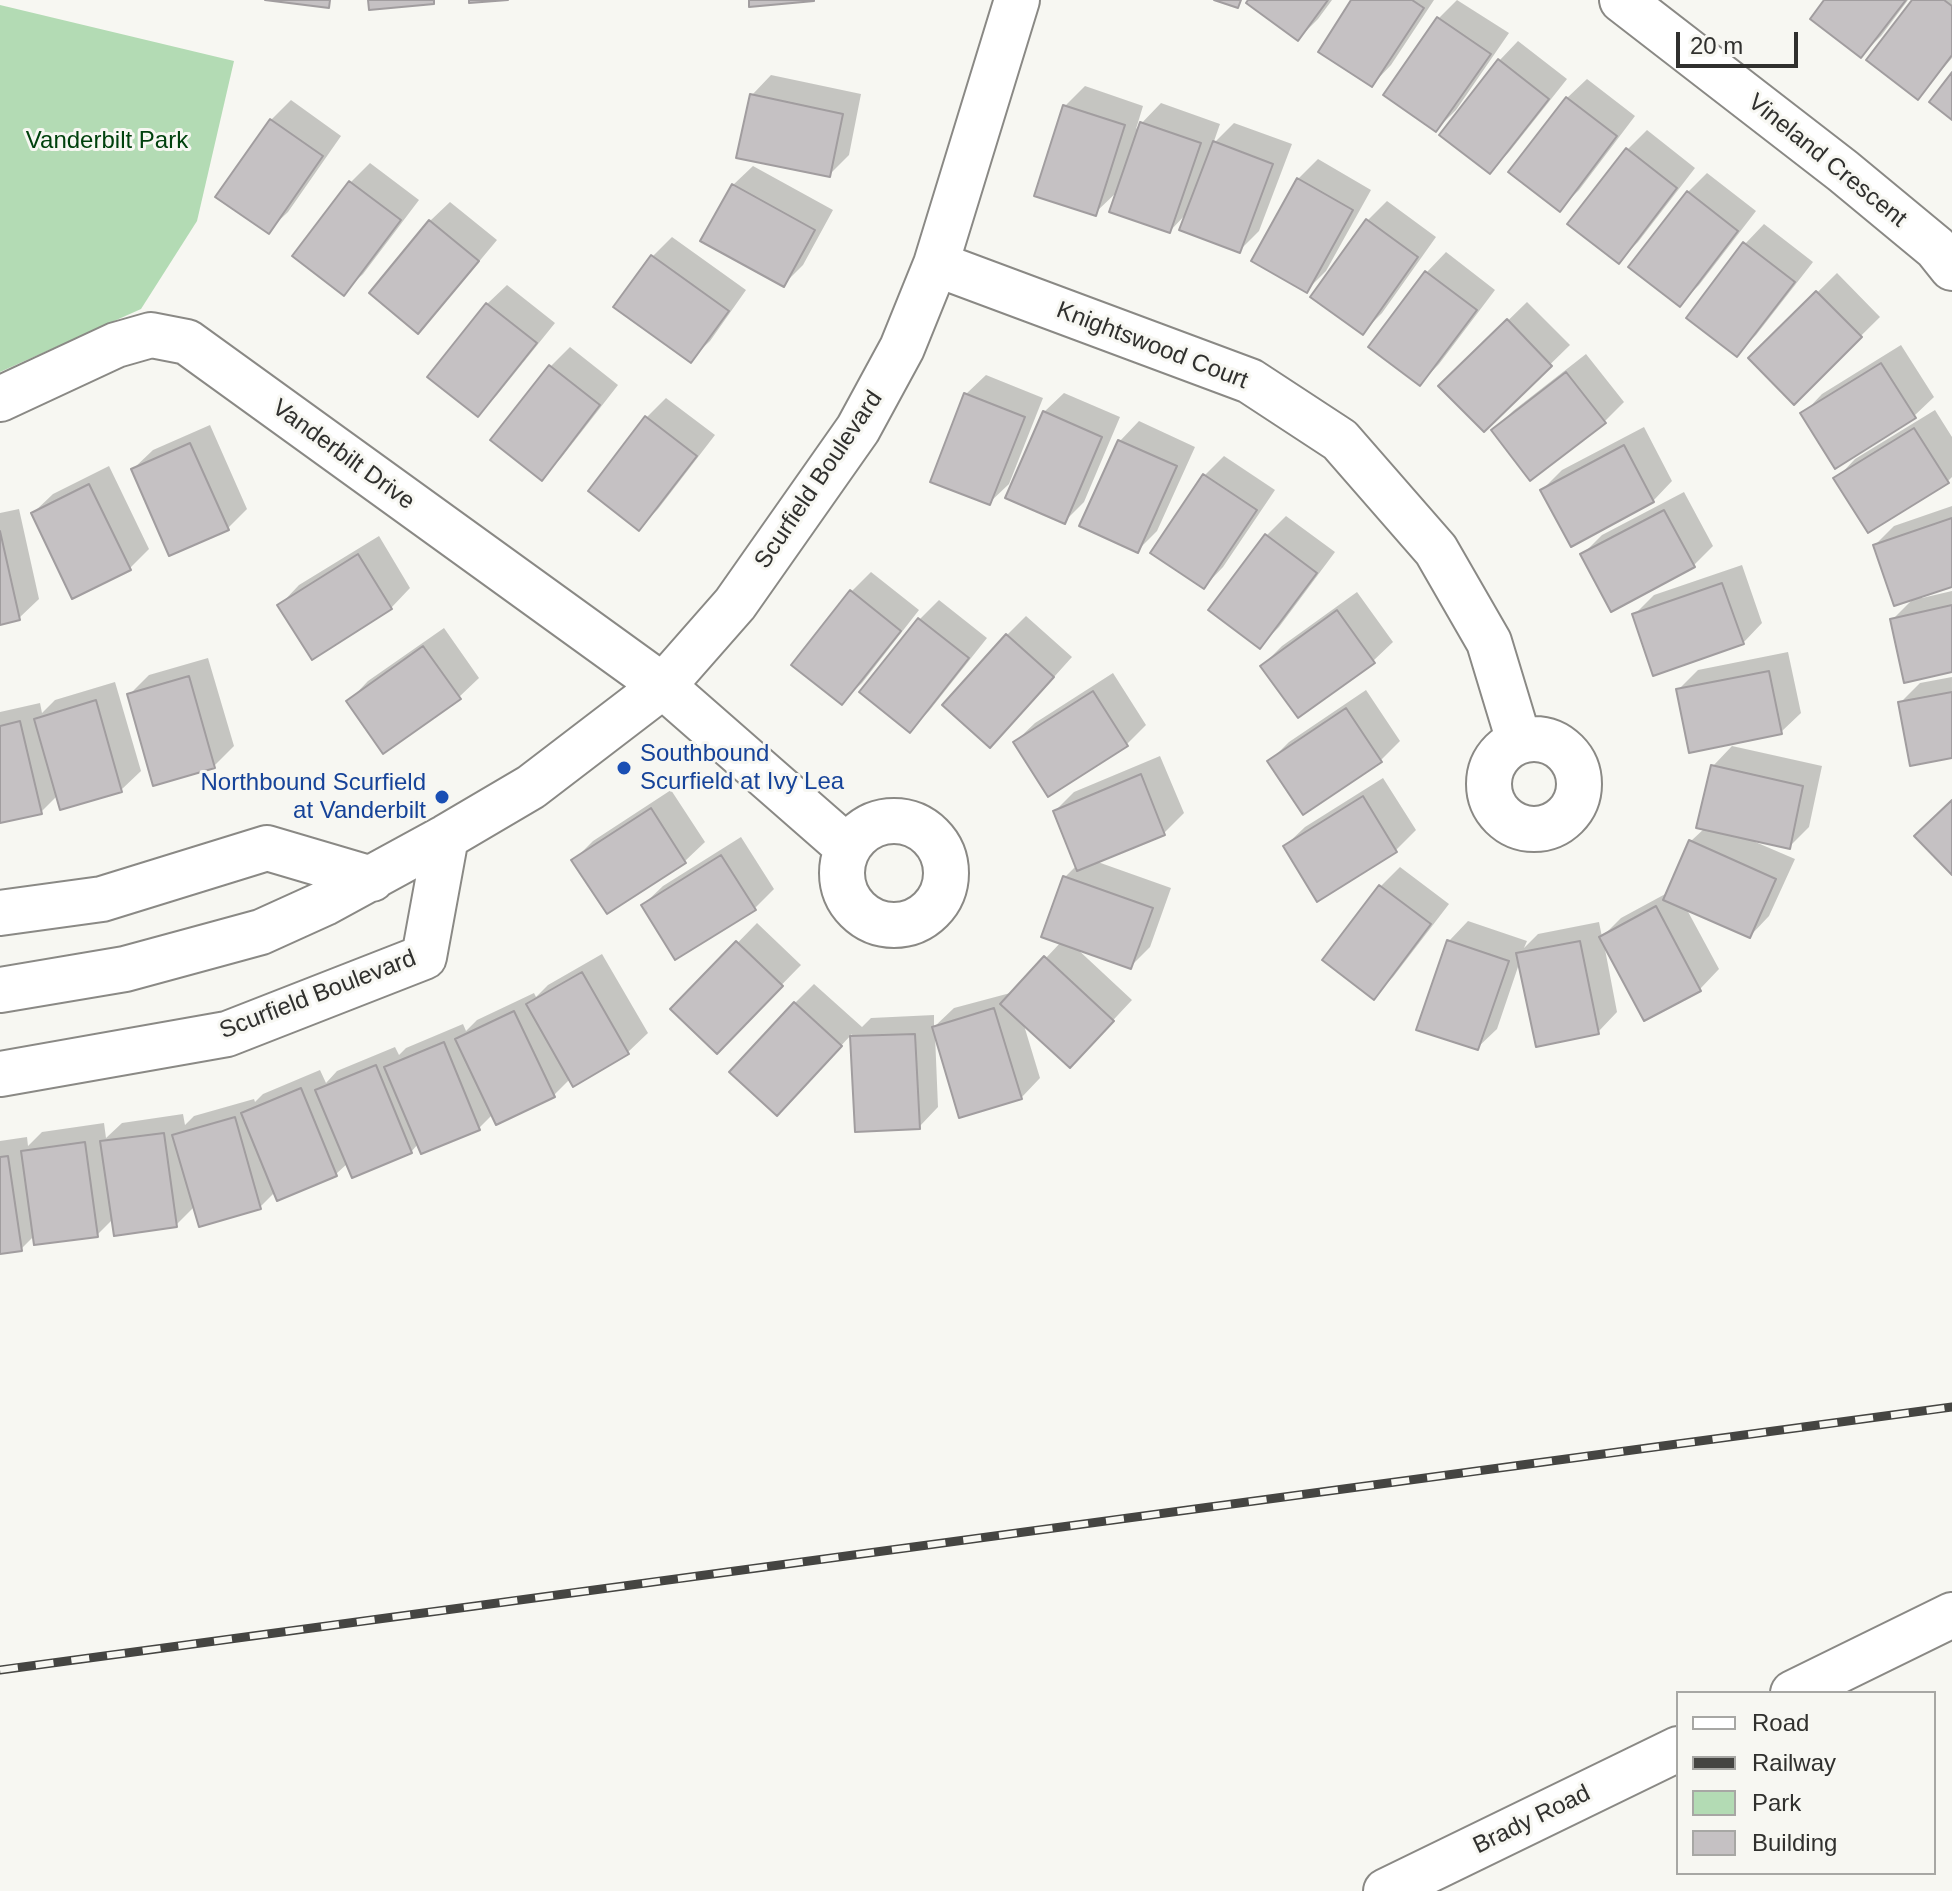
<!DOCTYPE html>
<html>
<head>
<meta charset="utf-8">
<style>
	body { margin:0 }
	#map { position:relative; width:1952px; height:1891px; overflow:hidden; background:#f7f7f2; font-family:Helvetica,sans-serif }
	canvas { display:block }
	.legend { position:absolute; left:1676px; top:1691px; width:260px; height:184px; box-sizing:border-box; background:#f7f7f2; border:2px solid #a7a7a4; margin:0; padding:10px 14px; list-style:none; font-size:24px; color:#30302e }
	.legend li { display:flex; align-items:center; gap:16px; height:40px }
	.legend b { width:40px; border:2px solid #a7a7a4 }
	.scale { position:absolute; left:1676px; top:32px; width:122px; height:36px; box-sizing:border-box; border:4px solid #30302e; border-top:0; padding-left:10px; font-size:24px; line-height:28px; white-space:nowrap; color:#30302e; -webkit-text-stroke:6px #f7f7f2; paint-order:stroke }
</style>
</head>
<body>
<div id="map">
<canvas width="1952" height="1891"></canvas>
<ul class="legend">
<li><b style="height:10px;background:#fff"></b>Road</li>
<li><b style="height:10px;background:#454542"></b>Railway</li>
<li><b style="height:22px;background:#b3dbb4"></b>Park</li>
<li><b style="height:22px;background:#c5c1c3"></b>Building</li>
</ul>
<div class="scale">20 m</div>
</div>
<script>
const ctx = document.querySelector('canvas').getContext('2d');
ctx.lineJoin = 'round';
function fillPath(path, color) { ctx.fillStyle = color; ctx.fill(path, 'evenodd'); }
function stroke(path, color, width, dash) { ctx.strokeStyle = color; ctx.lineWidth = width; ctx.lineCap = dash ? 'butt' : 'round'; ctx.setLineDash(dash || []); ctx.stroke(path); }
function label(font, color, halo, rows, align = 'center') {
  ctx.font = font + ' Helvetica,sans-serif'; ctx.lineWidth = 6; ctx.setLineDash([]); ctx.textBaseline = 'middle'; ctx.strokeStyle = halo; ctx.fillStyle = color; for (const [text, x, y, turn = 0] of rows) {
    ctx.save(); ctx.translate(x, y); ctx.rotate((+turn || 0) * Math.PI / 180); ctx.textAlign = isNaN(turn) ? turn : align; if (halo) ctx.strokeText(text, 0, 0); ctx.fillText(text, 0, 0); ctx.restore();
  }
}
const green = new Path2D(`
	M0,5l234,56 -37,160 -56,88 -141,63z`);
const shadow = new Path2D(`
	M1250,0h82l-14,19 -20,20z
	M1354,0h80l-43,65 -19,20z
	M1457,0l52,33 -53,77 -20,20 -50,-36 53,-76z
	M1827,0h81l-27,36 -20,20z
	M1915,0h37v58l-34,39z
	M1518,41l49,38 -58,73 -19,20 9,-111z
	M771,75l90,19 -12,61 -20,20 -77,-80z
	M1587,79l48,37 -56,74 -19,19 7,-111z
	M1085,86l58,20 -7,23 25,-26 59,21 -7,20 21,-21 58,21 -33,87 -20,20 -52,-38 -17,18 -51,-41 -24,23 -30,-107z
	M291,100l50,36 -53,76 -20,19 -50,-35 53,-76z
	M1647,130l48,38 -57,74 -19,19 8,-111z
	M1318,159l53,31 -45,81 -19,19 -9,-111z
	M370,163l49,37 -56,74 -20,19 -49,-37 57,-74z
	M753,166l80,44 -30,55 -19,19 -51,-99z
	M1707,173l49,38 -57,74 -19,19 8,-112z
	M1387,201l49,36 -54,76 -19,19 4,-111z
	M450,202l47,38 -60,72 -19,20 -47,-39 59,-72z
	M1764,224l49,38 -57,73 -20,20 9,-111z
	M672,237l74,53 -36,51 -20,19 -74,-53 37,-51z
	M1446,252l49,38 -56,74 -19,20 -49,-37 56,-75z
	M1837,273l43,44 -86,85 -43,-44z
	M507,285l48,38 -58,72 -20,20 10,-111z
	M1527,302l43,43 -86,84 -43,-43z
	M1901,345l33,52 -20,19 -111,-2 19,-20z
	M570,347l48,38 -57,73 -20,20 9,-111z
	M1586,354l38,48 -20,20 -110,8 19,-19z
	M986,375l57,23 -34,86 -20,19 -23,-109z
	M1064,393l56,24 -36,85 -20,20 -20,-110z
	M666,398l49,37 -57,74 -19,19 -49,-37 57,-74z
	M1935,410l17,27v40l-4,4 -112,-2 19,-20z
	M1139,421l56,26 -38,84 -20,20 -17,-110z
	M210,425l37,84 -19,19 -95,-59 20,-19z
	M1644,427l28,54 -19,20 -111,-11 20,-20z
	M1224,456l51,34 -52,77 -19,20 -51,-34 52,-78z
	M109,466l40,83 -20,20 -96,-56 20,-19z
	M1684,492l29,54 -20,20 -110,-12 19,-19z
	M1952,506v78l-31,11 1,3 30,-7v79l-60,-50 23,-23 -40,-52 19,-19z
	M19,509l20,90 -20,19 -19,5v-110z
	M1286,516l49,36 -56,75 -19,19 7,-111z
	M379,536l31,52 -19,20 -111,-3 19,-20z
	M1742,565l20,58 -19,20 -109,-28 20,-20z
	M871,572l48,38 -57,73 -20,19 -48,-37 58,-74z
	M1357,592l36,50 -20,19 -111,5 20,-20z
	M939,600l48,38 -58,73 -19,19 -48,-38 58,-73z
	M1026,616l46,41 -62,69 -3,-91z
	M444,628l35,50 -20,19 -110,4 19,-20z
	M1788,652l13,61 -20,19 -103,-42 20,-20z
	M208,658l26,88 -20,20 -85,-71 20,-20z
	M1113,673l33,52 -19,19 -79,50 -33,-52 20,-19z
	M1952,677v79l-52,-53 20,-20z
	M115,682l26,89 -20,19 -63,5 -17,17 -41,9v-109l40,-9 2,10 13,-13z
	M1366,690l34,51 -19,19 -77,52 -34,-51 19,-19z
	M1732,746l90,20 -13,61 -20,20 -36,-6 42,18 -26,57 -19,20 -64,-28 33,61 -19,20 -96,-45 13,68 -19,20 -78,-71 -23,68 -20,19 -28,-107 19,-20 59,20 -3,7 14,-14 61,-12 3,15 19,-19 48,-26 22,-51 14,-13 8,-62z
	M1160,756l24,57 -20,20 -69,28 76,27 -21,59 -19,19 -57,-20 58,54 -43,46 -66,-24 17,56 -19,20 -86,-63 3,72 -19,20 -62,3 -5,-96 -56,60 -1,-91 19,-19 48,43 9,-9 63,-3v12l20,-19 60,-16 47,-50 4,-65 12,-12 -22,-54 19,-19z
	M1383,778l33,52 -20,20 -79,49 -32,-53 20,-19z
	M671,790l34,52 -20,19 -78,51 -33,-52 19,-19z
	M741,837l33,52 -20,20 -111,-4 20,-19z
	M1400,867l49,37 -56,73 -20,20 -48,-37 56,-74z
	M757,923l44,42 -85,87 -43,-43z
	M602,954l46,79 -20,19 -54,32 -3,-6 -17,17 -61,19 -14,14 -57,24 -4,-8 -7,8 -63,11 -12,11 -58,24 -3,-6 -15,15 -65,-1 -19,19 -63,-6 -16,16h-62l-14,14 -21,3v-111l27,-4 1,9 14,-14 62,-9 2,15 16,-15 61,-9 2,11 9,-9 60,-17 1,3 8,-8 57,-24 6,13 11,-12 58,-24 4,8 7,-7 57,-24 3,7 11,-11 57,-27 2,4 12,-12z`);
const building = new Path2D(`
	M265,0h65l-1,8z
	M368,0h66v4l-65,6z
	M469,0h39l-39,3z
	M749,0h65v1l-65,6z
	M1214,0h27l-3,8z
	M1248,0h80l-30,41 -52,-38z
	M1351,0h61l12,8 -52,79 -54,-35z
	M1824,0h82l-45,58 -51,-39z
	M1912,0h32l8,6v49l-34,45 -52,-40z
	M1437,17l54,37 -55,78 -53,-37z
	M1498,59l51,40 -59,75 -51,-39z
	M1952,72v48l-23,-18z
	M750,94l93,20 -13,63 -94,-19z
	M1566,97l51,39 -57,76 -52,-40z
	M1063,105l62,20 -29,91 -62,-20z
	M270,119l53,37 -54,78 -54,-37z
	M1140,122l61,21 -31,90 -61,-21z
	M1213,141l60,23 -33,89 -61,-23z
	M1626,148l51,40 -58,76 -52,-40z
	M1297,178l56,32 -46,83 -56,-32z
	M349,181l52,39 -57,76 -52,-40z
	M732,184l83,46 -31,57 -84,-46z
	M1687,191l51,40 -58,76 -52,-40z
	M1366,219l52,38 -55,78 -53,-38z
	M429,220l50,41 -61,73 -49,-41z
	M1743,242l52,40 -58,75 -51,-39z
	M651,255l78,56 -38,52 -78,-56z
	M1425,271l52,39 -57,76 -52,-39z
	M1816,291l46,46 -68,68 -46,-47z
	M486,303l51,40 -59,74 -51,-40z
	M1507,319l45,47 -68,66 -46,-46z
	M1881,363l35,55 -81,51 -35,-56z
	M549,365l51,40 -58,76 -52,-41z
	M1566,372l40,51 -76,58 -39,-51z
	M964,393l61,24 -35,88 -60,-23z
	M1043,411l59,26 -37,87 -60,-26z
	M645,416l52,40 -58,75 -51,-40z
	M1914,428l35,55 -81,50 -35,-55z
	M1118,440l59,26 -39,87 -59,-27z
	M190,443l39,87 -60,26 -38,-87z
	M1624,445l30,57 -83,45 -31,-57z
	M1203,474l54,36 -53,79 -54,-36z
	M89,484l42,86 -59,29 -41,-86z
	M1664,510l31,57 -84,45 -31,-58z
	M1952,518v69l-58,19 -21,-61z
	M0,531l20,89 -20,5z
	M1265,534l52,39 -57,76 -52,-39z
	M358,554l34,55 -80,51 -35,-55z
	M1722,583l22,61 -91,32 -21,-62z
	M850,590l51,41 -59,74 -51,-40z
	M1952,605v67l-48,11 -14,-64z
	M1337,610l38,53 -77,55 -38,-52z
	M918,618l51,40 -59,75 -51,-41z
	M1006,634l48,43 -64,71 -48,-43z
	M423,646l38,53 -78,55 -37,-53z
	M1769,671l13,63 -93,19 -13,-64z
	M189,676l26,92 -62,18 -26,-92z
	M1093,691l35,55 -80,51 -35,-55z
	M1952,692v66l-42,8 -12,-64z
	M96,700l26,92 -62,18 -26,-91z
	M1346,708l36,54 -79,53 -36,-54z
	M20,721l22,93 -42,9v-97z
	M1711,765l92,21 -13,63 -94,-21z
	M1141,774l24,61 -88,36 -24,-60z
	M1363,796l34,56 -80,50 -34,-56z
	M1952,800v75l-38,-39z
	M651,808l35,55 -79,51 -36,-54z
	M1689,840l87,39 -26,59 -87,-38z
	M721,855l35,55 -81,50 -34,-55z
	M1063,876l90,32 -22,61 -90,-32z
	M1379,885l52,39 -57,76 -52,-40z
	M1656,906l45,85 -57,30 -45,-84z
	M1447,940l62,21 -31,89 -62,-20z
	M736,941l47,45 -66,68 -47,-45z
	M1580,941l19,93 -63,13 -20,-94z
	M1044,956l70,65 -44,47 -70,-64z
	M582,972l47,82 -56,33 -47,-83z
	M794,1002l48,44 -65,70 -48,-44z
	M994,1008l28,91 -63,19 -27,-91z
	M514,1011l41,86 -59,28 -41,-86z
	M915,1034l5,95 -65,3 -5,-96z
	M444,1042l36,88 -59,24 -37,-87z
	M376,1065l36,88 -60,25 -37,-88z
	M301,1088l36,88 -60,25 -36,-88z
	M235,1117l26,92 -62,18 -27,-92z
	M164,1133l13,94 -63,9 -14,-95z
	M85,1142l13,95 -64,8 -13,-94z
	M8,1156l14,95 -22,3v-97z`);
const minor = new Path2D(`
	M1622,0l221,171 93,77 16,20
	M936,264l314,117 90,59 96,110 53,92 30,99
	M0,399l116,-54 35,-10 36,7 476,344 185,162
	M1489 784a45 45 0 1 1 90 0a45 45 0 1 1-90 0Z
	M842 873a52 52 0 1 1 104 0a52 52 0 1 1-104 0Z
	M0,913l102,-14 165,-51 105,31
	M0,990l125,-21 92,-25 44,-12 64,-29 121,-66 85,-50 132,-101 72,-82 123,-175 44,-81 34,-84 81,-264
	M0,1074l227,-40 197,-77 22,-120
	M1793,1693l159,-78
	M1386,1891l292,-142`);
const rail = new Path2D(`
	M0,1670l1952,-263`);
const markers = [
	[624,768,8,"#1a4fb4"],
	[442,797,8,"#1a4fb4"]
];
const parkNames = [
	["Vanderbilt Park",107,141]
];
const streetNames = [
	["Vineland Crescent",1827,161,39],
	["Knightswood Court",1152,346,21],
	["Vanderbilt Drive",343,455,36],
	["Scurfield Boulevard",819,480,-56],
	["Scurfield Boulevard",318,995,-21],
	["Brady Road",1532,1820,-26]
];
const transitNames = [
	["Southbound",640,754],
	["Scurfield at Ivy Lea",640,782],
	["Northbound Scurfield",426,783,"right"],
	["at Vanderbilt",426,811,"right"]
];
fillPath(green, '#b3dbb4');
fillPath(shadow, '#0003');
fillPath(building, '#c5c1c3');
stroke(building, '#a19d9f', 2);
stroke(minor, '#8a8985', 48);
stroke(minor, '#fff', 44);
stroke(rail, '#454542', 9);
stroke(rail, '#f7f7f2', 6, [18]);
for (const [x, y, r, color] of markers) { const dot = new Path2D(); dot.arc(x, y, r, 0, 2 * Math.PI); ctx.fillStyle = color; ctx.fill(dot); stroke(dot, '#f7f7f2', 3); }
label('24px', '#00410d', '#f7f7f2', parkNames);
label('24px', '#30302e', '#f7f7f2', streetNames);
label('24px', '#164399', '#f7f7f2', transitNames, 'left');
</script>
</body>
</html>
